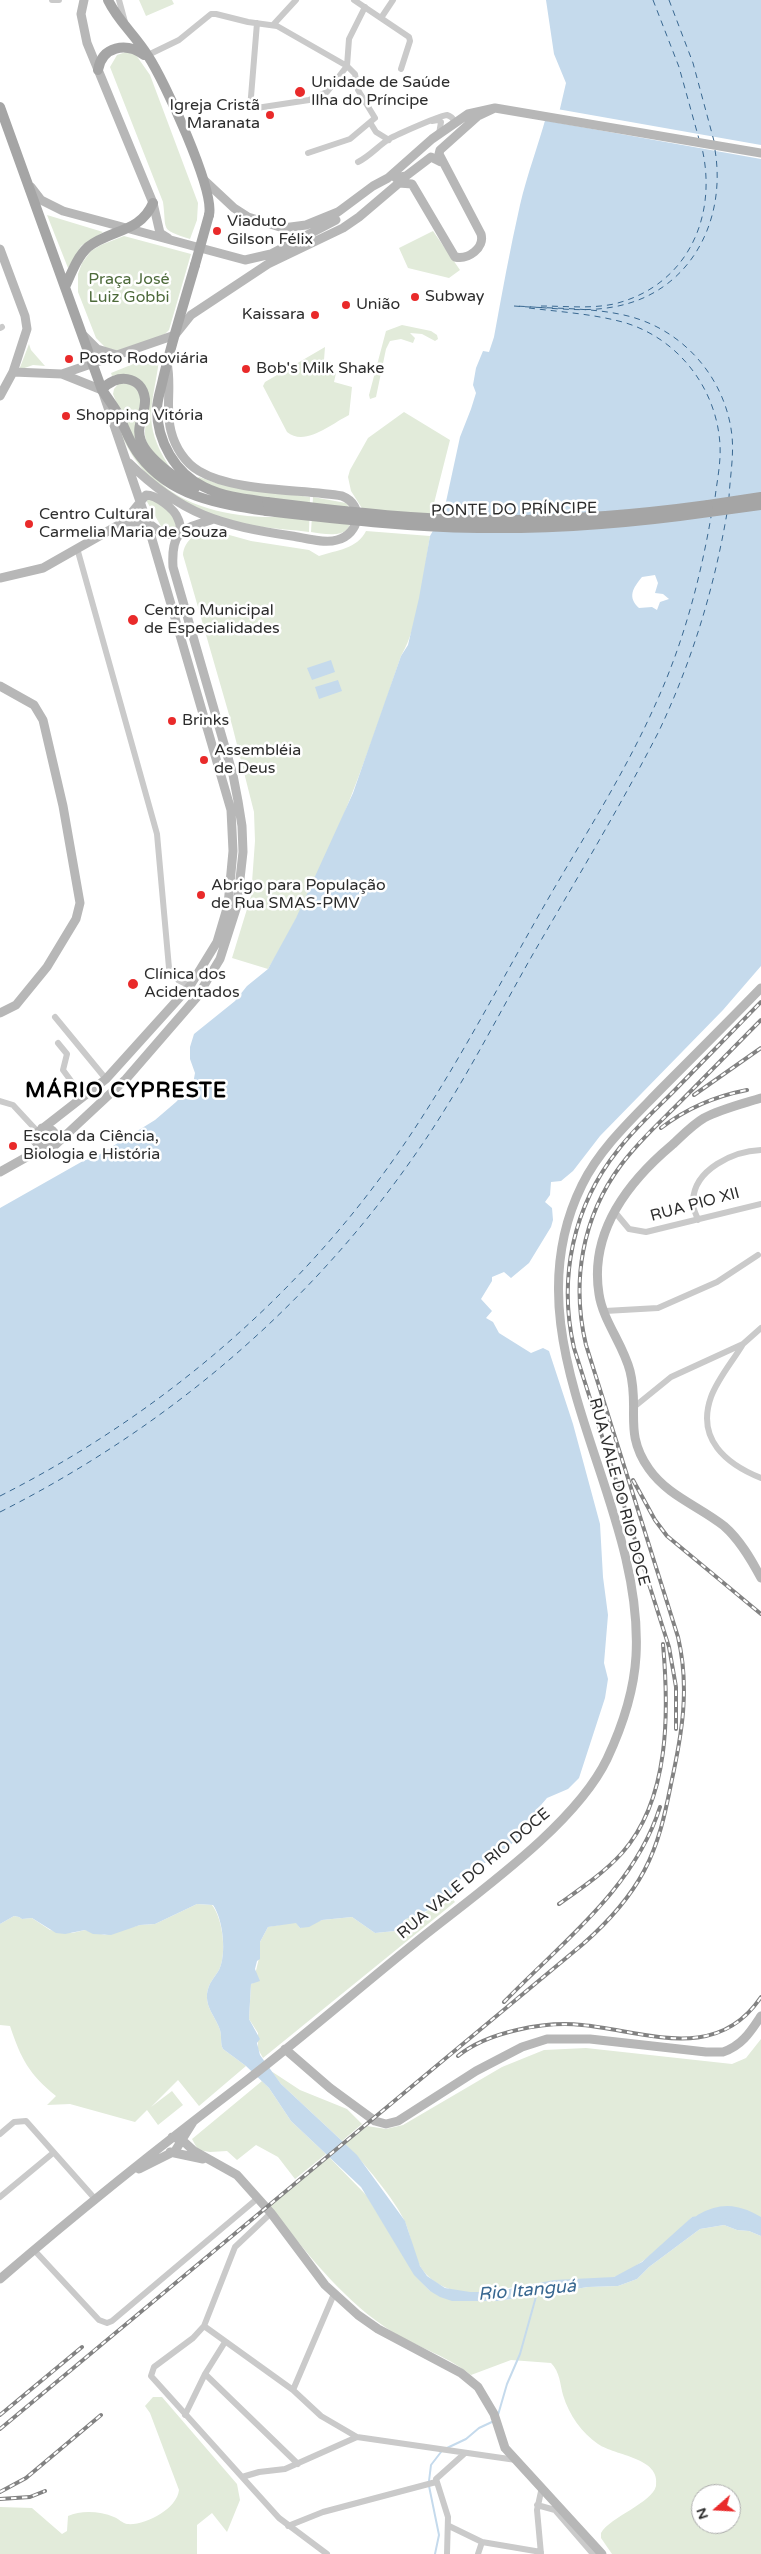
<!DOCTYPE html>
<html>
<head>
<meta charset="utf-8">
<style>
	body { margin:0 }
	#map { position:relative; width:761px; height:2554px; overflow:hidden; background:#fff; font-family:"Varela Round",sans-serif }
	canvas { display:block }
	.north { position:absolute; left:691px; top:2484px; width:50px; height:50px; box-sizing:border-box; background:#fff; border:1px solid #ababab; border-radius:50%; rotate:251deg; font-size:14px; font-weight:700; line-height:20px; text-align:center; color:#2d2d2d }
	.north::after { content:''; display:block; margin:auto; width:18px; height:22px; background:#e92a2a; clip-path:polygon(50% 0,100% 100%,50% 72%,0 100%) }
</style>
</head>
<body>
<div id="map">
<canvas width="761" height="2554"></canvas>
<div class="north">N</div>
</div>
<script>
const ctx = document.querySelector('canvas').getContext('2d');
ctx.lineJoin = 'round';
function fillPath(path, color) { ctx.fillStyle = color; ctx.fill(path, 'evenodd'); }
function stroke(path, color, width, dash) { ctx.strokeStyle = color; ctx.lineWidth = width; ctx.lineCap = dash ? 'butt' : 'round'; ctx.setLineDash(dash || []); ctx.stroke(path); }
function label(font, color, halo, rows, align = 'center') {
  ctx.font = font + ' "Varela Round",sans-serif'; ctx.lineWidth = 5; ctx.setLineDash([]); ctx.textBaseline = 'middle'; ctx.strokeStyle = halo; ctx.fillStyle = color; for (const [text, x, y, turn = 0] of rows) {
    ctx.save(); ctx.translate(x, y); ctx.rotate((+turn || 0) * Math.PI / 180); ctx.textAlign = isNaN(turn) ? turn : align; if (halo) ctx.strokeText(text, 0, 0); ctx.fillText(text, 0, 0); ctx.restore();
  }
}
const green = new Path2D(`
	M139,0h33l2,4 -28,12z
	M126,52l10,3 14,20 48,128 -1,17 -7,19c-31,-10 -23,-8 -27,-37l-53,-135 7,-12z
	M47,215l56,17 -22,14 -13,22z
	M433,231l27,39 -11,8 -41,-10 -9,-20z
	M124,236l67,18 -22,76 -4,4 -45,17 -14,-3 -10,-10 -18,-46v-18l4,-11 9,-12 10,-6z
	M402,325l29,6 6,4 1,4 -3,2 -13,-7 -12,-1 5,5 -2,5 -12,-4 -11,2 -4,8 -10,48 -6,2 -1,-4 17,-64z
	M29,344l2,6 14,16 -12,-1 -14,5z
	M325,347l-1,13 7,2 -3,8 8,3 -2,9 18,5 -3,28c-18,9 -44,32 -62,17l-24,-46 2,-4z
	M153,356l6,4c-6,46 -18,62 10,106l-2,1c-25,-27 -25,-25 -18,-61l-25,-32 -12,2 -1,-3z
	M119,383l12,1 8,8 2,7 -3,18 17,52 -28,-40 -14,-35 1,-5z
	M404,412l46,28 -19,75 -66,-2 -14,-22 -3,-14 2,-7 18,-32z
	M119,428c12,16 23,35 37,50 26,30 81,40 119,39l-78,-38 2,-2 20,7 91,13 -1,35c-32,-4 -65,-5 -95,-15 -42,-14 -81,-47 -95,-89z
	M313,497l33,6c4,5 5,8 5,15 0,22 -26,16 -40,14z
	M152,499l22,16 2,13 -3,3h-7l-4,-3 -16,-28z
	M215,531l36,10 58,9 10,6c18,-6 38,-7 47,-25l64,5c-6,35 -11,90 -29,120 -36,107 -74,216 -133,313l-36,-11 19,-62 4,-55 -1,-29 -22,-87 -49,-170c1,-16 16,-25 32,-24z
	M450,1896l5,6 -192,156 -5,-9v-16l-9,-14 2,-35 2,-1 7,-29v-12l8,-15 28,-5 4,6 22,-8 30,-3 23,16 20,-2 11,-12 18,-6z
	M197,1904l15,1c11,14 15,49 7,65 -5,8 -11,14 -12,24 -1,15 9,23 13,36 2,6 0,13 3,19l23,17 -47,40 -21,-26 -27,27 21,-16 11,14 -25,20 -11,-15 -12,12 -65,-18 -23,1 9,-9c-27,-22 -35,-37 -46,-70l-10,-1v-101l14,-8 5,1 3,2 10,-1 18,12 22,3 13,-3 20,5 35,-10 15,-1z
	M761,2039v182l-5,-3 -64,-1c-17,18 -54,53 -78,60 -23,7 -51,3 -76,6 -35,4 -79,22 -109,-6 -16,-14 -16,-37 -24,-55 -9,-21 -43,-62 -60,-78l22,-18 19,3 17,-4 99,-58 42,-17 42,-2 146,16 14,-6z
	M271,2071l29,19 47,19 15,15 -20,17 -61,-57z
	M262,2081l7,7 22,33 35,33 -31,25 -17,-22 -22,-12 -19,15 -10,-9 -17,1 -12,-2 -6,-11z
	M329,2157l38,39 48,79 15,16 68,10 90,-14 30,-1 19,-7 12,-12 51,-38 24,-4 13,5 12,1 12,5v318h-149l-11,-16v-5c9,-16 51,-30 55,-47 5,-29 -41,-30 -58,-42 -16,-11 -29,-29 -35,-49 -3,-11 -3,-23 -12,-32l-40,-3 -40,15c-26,-21 -59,-29 -86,-48 -47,-32 -80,-77 -116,-121zM701,2494h30v30h-30z
	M153,2397h9l75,87 3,16 -13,32 -15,-19 -15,12v29h-197v-47l32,1 30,26 5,-3 1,-15c13,-6 32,-5 46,1 5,2 8,6 13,7 18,2 50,-15 52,-34l-29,-77 -5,-7z`);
const water = new Path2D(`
	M546,0h215v966l-38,44 -123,126 -27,35 -12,10 -10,1 -1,13 -5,7 7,6 1,12 -2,7 -22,36 -18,15 -7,-6 -12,5v4l-11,18 11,12 -6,7 7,4 6,11 32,20 12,-5 6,3 24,73 27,100 3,53 5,38 -4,48 4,16 -3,19 -26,80 -11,11 -21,9 -12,14 -14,23 -17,16 -40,25 -9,8 -5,12 -14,11 -30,12 -11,12 -20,2 -23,-16 -30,3 -13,7 -9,1 -4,-5 -28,4 -8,15v17l-3,2 -2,8 5,12 -9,3 -2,35 11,20 -3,4 3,12 21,29 76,71 48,66 15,45 7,10 18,12 25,4h24l60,-12 60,-3 28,-15 50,-45 28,-5 36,6 5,3v15l-12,-5 -12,-1 -13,-5 -24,4 -51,38 -12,12 -19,7 -30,1 -90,14h-46l-12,-4 -10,-6 -16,-16 -53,-88 -70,-66 -22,-33 -23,-22 -23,-17c-3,-6 -1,-12 -3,-19 -4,-13 -14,-21 -13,-36 1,-10 7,-16 12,-24 8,-16 4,-51 -6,-65l-16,-1 -42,20 -15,1 -29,10 -18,-1 -8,-4 -20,4 -9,-1 -24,-15 -10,1 -3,-2 -5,-1 -14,8v-716l83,-47 14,-5 58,-36 21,-18 17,-18 2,-11 -5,-14v-12l4,-13 41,-33 12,-15 21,-17 28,-51 57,-125 48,-137 7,-11 11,-47 11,-62 14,-25 16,-74 11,-28 5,-16 -3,-8 3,-17 7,-17 6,1 5,-15c8,-44 16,-88 26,-132 7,-30 18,-59 26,-88l13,-4 7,-30 -12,-29zM655,575l3,8 -3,10 8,1 6,5 -9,3 -3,8 -5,-3 -13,1c-12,-11 -6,-20 3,-31z
	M331,660l4,12 -23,8 -5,-12z
	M338,680l4,11 -23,8 -4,-12z`);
const pier = new Path2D(`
	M557,109l204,36v14l-219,-39 2,-5z`);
const stream = new Path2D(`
	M498,2415l9,-31 13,-30 17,-61
	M447,2448l19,-9 13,-11 15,-7
	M429,2481l2,-16 10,-13
	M429,2486l10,49 -4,19`);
const river = new Path2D(`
	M701,2220c22,-13 39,-9 60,4`);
const ferry = new Path2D(`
	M653,0l26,67 20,72
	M669,0l24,63 21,78
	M715,150c12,72 -26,144 -102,157 -32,6 -67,0 -99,-1 37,3 78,1 114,10 56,14 98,63 104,120 2,20 -2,41 -3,61
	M541,306c24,0 49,3 73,-2 73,-18 104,-87 88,-156
	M529,308c32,4 66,6 97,15 54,17 91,67 94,122 1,18 -3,36 -5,53
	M0,1496c164,-83 307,-206 409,-359 51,-76 93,-158 139,-238 37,-64 78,-128 108,-196 27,-59 44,-123 55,-186
	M0,1512c168,-85 312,-207 419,-363 43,-62 77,-130 114,-195 43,-74 87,-147 126,-223 33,-70 55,-142 68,-218`);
const street = new Path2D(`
	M52,0h7
	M119,0l6,22
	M354,0l55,37 1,4 -9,28
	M381,18l12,-18
	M257,23l-7,86 59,-9 18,-8 20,-26 2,-27 16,-32
	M273,25l23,-25
	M148,55l31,-15 32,-26h5l32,8 29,4 70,40 8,8 3,16 17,28 -25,21 -42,14
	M432,121l6,-1 3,2 -2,12
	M371,124l5,8 13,8
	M358,162c12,-6 20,-16 31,-23 7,-4 52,-24 58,-24 4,1 6,3 8,7
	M0,328l2,-1
	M77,548l80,286 12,134 9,12 12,6
	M55,1017l51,62
	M58,1043l9,11 -4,16 20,27
	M0,1101l13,4 25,27
	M614,1211l15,18 17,3 115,-28
	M698,1220c-2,-6 -6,-13 -5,-19 1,-32 41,-50 68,-51
	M605,1311l53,-3 59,-26 41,-27
	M743,1344c-10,17 -25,34 -32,53 -15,42 15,67 50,81
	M634,1407l37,-30 72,-33 18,-16
	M0,2134l14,-12 12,-1 70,79
	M0,2197l53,-44
	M271,2213l-36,34 -31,79 -11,12 -39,29 -3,9 128,142 48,36
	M34,2250l65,70 8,3 5,-2 146,-123
	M204,2326l89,64 28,26 36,21 159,23
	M205,2374l93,90
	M293,2390l41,-96
	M185,2415l20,-41 20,-32
	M242,2477l17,-5 26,-3 72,-32
	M537,2505l18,5 38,44
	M288,2526l35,-14 113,-30
	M449,2526l33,16 59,10
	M447,2554l1,-37 -12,-38 28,-25
	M478,2554l4,-12
	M541,2554l-4,-44 5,-23`);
const secondary = new Path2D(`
	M84,0l-3,14 6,29 66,160 7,30 8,5
	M396,178l10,-2 25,-19 10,5
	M204,180l30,28 14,9 35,11 23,-3 32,-13 35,-26 15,-8 44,-39 36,-25 27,-6 266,45
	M31,187l10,13 22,11 182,49 26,-6 65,-34
	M0,249l25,67 2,13 -14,43 -13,24
	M84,336l13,13 20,6
	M13,372l49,2 113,-39 16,-20 77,-51 75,-36 16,-11 40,-34 13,1 43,73c13,3 30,-9 26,-23l-42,-80 1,-4 38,-34 17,-8
	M62,374l40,16 45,132 84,288 2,41 -5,54 -11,37 -27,44 -84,93 -68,53 -3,9 7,8 11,-2 73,-68 71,-82 23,-38 17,-53 6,-54 -1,-26 -4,-25 -5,-26 -60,-208c-2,-35 8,-38 38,-47
	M129,463c53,52 91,62 163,73 13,2 32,8 45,4 23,-6 28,-35 5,-44 -41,-7 -108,-4 -143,-25 -14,-8 -24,-24 -28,-40 -6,-22 1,-45 -4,-68
	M124,522h23
	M147,522l16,12 13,1
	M0,578l43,-10 81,-46 22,-27c10,0 29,14 32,24 2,3 2,8 3,12
	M0,686l34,19 9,15 20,86 17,97 -4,16 -29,48 -31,38 -16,8
	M761,1098c-19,6 -40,11 -57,20 -12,7 -22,18 -32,27 -44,37 -83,87 -73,149 4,27 24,50 31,77 10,39 -7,61 19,98 19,27 50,37 75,57 16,14 27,33 37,52
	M42,1128c11,-1 17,7 13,17
	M0,1172l41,-23
	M285,2049l45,39 45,33 11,3 12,-3 78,-50 46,-24 25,-8h43l116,13h17c19,-6 28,-21 38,-36
	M172,2137l9,2 13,12 43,24 34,38 54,72 33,30 20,14 83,44 17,14 16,27 11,34 97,106
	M170,2152l33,7
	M139,2169l36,-18 18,-29
	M0,2279c80,-69 163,-135 247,-199 57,-44 112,-92 168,-137 58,-47 160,-117 192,-184 15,-32 27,-67 29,-103 9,-160 -132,-313 -54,-471 18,-37 51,-67 79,-96 33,-33 67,-67 100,-101`);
const primary = new Path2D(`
	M108,0c10,21 28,36 40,56 16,24 67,134 61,159
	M98,70c4,-24 28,-28 46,-15
	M0,107l102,283c5,7 10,14 15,22 8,15 12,31 23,44 31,41 79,48 126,55
	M195,265c-11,38 -23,76 -32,114 -2,10 -6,21 -6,30 0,32 18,64 47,78 20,10 41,12 63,15
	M65,287c6,-13 12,-30 23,-40 23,-18 52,-14 65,-44
	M102,390c13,-17 40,-15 43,9 1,15 -10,27 -4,42 6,17 38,41 54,47
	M708,505l53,-8
	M709,512l52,-7`);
const rail = new Path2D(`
	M694,1095l67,-47
	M661,1128c26,-20 55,-32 86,-38
	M633,1480l22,40 12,16 94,78
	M676,1729v-42l-7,-40 -95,-299c-16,-70 -1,-142 44,-198 16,-21 36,-39 55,-58 29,-30 59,-60 88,-90
	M559,1904c21,-15 45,-31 63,-51 48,-54 47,-141 41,-209
	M504,2002c58,-60 130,-113 156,-195
	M458,2056c29,-24 87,-35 124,-31 63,6 134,39 179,-28
	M0,2415l82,-68
	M0,2429l583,-485c24,-21 46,-45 61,-73 15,-28 21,-57 27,-87 11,-50 19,-96 7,-147l-92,-292c-15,-63 -4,-128 35,-180 17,-23 38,-42 57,-61 28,-28 55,-56 83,-84
	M0,2492l26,-14 75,-63
	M0,2499l30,-2 15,-6`);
const primaryBridge = new Path2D(`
	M195,265l14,-50
	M267,502c80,10 160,19 241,18 67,0 134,-6 200,-15
	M266,511c71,8 141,16 212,17 77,1 155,-5 231,-16`);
const markers = [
	[300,92,6,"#e92a2a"],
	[270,115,5,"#e92a2a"],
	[217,231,5,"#e92a2a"],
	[415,297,5,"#e92a2a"],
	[346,305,5,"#e92a2a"],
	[315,315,5,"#e92a2a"],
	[69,359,5,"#e92a2a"],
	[246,369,5,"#e92a2a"],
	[66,416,5,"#e92a2a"],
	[29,524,5,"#e92a2a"],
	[133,620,6,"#e92a2a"],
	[172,721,5,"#e92a2a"],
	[204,760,5,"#e92a2a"],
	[201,895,5,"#e92a2a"],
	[133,984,6,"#e92a2a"],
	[13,1146,5,"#e92a2a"]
];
const poiNames = [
	["Unidade de Saúde",311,83],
	["Ilha do Príncipe",311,101],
	["Igreja Cristã",260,106,"right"],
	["Maranata",260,124,"right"],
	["Viaduto",227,222],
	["Gilson Félix",227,240],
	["Subway",425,297],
	["União",356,305],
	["Kaissara",305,315,"right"],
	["Posto Rodoviária",79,359],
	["Bob's Milk Shake",256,369],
	["Shopping Vitória",76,416],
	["Centro Cultural",39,515],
	["Carmelia Maria de Souza",39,533],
	["Centro Municipal",144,611],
	["de Especialidades",144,629],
	["Brinks",182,721],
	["Assembléia",214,751],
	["de Deus",214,769],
	["Abrigo para População",211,886],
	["de Rua SMAS-PMV",211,904],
	["Clínica dos",144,975],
	["Acidentados",144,993],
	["Escola da Ciência,",23,1137],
	["Biologia e História",23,1155]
];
const parkNames = [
	["Praça José",129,280],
	["Luiz Gobbi",129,298]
];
const streetNames = [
	["PONTE DO PRÍNCIPE",514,510,-1],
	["RUA PIO XII",695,1205,-15],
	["RUA VALE DO RIO DOCE",619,1492,75],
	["RUA VALE DO RIO DOCE",474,1874,-40]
];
const waterNames = [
	["Rio Itanguá",527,2291,-5]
];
const districtNames = [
	["MÁRIO CYPRESTE",126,1091]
];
fillPath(green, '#e2ebda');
fillPath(water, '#c5daec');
fillPath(pier, '#fff');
stroke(stream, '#c5daec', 2);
stroke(river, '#c5daec', 12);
stroke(ferry, '#396891', 1, [6, 5]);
stroke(street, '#cacaca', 6);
stroke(secondary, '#b7b7b7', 9);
stroke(primary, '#a5a5a5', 10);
stroke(rail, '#828282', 4);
stroke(rail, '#fff', 2, [5.5]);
stroke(primaryBridge, '#a5a5a5', 10);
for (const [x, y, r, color] of markers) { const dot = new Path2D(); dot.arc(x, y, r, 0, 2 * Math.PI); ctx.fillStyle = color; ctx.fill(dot); stroke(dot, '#fff', 2); }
label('16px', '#2d2d2d', '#fff', poiNames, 'left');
label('16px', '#4d6a3a', '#fff', parkNames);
label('16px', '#2d2d2d', '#fff', streetNames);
label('italic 18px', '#396891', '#fff', waterNames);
ctx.letterSpacing = '1px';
label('bold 21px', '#000', '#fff', districtNames);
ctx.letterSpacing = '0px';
</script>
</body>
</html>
